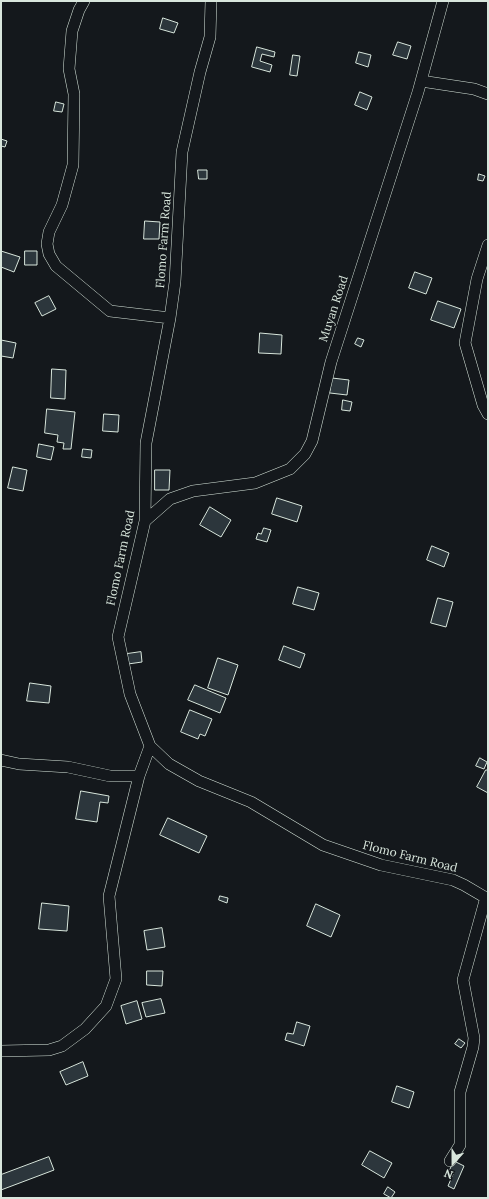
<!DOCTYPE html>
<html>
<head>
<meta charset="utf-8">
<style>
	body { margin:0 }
	#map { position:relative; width:489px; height:1199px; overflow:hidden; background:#14181c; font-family:Lora,serif }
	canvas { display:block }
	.frame { position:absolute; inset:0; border:2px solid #d8e6dc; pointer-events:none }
	.north { position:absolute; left:433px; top:1143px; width:40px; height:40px; -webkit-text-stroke:3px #14181c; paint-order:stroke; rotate:201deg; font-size:11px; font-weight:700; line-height:16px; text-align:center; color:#d8e6dc }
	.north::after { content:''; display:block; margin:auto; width:14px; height:18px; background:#d8e6dc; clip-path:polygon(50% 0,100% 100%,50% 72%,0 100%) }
</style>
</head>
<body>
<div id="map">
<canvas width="489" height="1199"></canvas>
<div class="frame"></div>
<div class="north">N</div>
</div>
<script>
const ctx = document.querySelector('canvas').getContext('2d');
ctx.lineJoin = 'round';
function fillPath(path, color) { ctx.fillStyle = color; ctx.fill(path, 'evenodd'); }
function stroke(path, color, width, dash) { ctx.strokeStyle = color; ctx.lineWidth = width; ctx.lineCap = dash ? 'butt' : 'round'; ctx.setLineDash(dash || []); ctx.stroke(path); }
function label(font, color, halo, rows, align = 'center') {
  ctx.font = font + ' Lora,serif'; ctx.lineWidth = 3; ctx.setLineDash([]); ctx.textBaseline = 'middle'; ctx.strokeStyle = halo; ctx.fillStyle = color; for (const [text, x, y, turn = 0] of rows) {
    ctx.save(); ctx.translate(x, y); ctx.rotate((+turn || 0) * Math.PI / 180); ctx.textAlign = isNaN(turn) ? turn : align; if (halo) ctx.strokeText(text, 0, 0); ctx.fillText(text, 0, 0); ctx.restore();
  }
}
const building = new Path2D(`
	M163,18l15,5 -4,10 -14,-4z
	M398,42l13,4 -4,13 -14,-4z
	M257,47l18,5 -1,5 -12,-3 -2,7 12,4 -2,7 -18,-5z
	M359,52l12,3 -3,12 -12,-4z
	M293,55l7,1 -3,20 -7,-1z
	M360,92l12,5 -5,13 -12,-5z
	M56,102l8,2 -2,8 -8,-1z
	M1,139l6,2 -2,6 -4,-1z
	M198,170h9v9h-8z
	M479,174l6,2 -2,5 -5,-1z
	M145,221l15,1 -1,17h-15z
	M1,251l19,6 -6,15 -13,-5z
	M25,251h12v14h-12z
	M415,272l17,6 -6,16 -17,-6z
	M49,296l7,13 -14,7 -7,-13z
	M438,301l23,8 -7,19 -23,-8z
	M260,333l22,2 -1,19 -22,-1z
	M358,338l6,2 -3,7 -6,-3z
	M1,340l15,3 -3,15 -12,-2z
	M52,369l14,1 -1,29 -14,-1z
	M332,378l17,2 -2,15 -17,-2z
	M343,400l9,2 -2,9 -8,-1z
	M47,409l28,3 -4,37h-8l1,-6 -7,-1 1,-7 -13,-2z
	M104,414l15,1 -1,17 -15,-1z
	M39,444l15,3 -3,13 -14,-3z
	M83,449l9,1 -1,8 -9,-1z
	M13,467l14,3 -4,21 -15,-3z
	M155,470h15l-1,20h-14z
	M277,498l25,8 -5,16 -25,-8z
	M210,507l21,13 -10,17 -21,-12z
	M264,528l7,2 -4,12 -11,-3 2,-6 3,1z
	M432,546l17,7 -5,14 -17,-7z
	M298,587l21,6 -5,17 -21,-6z
	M438,598l15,4 -7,25 -15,-4z
	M284,646l21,8 -5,14 -21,-8z
	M141,652l1,10 -14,2 -1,-10z
	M218,658l20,7 -10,30 -20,-7z
	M30,683l21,3 -2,17 -22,-2z
	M195,685l31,13 -6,15 -32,-13z
	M190,710l22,9 -7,17 -5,-2 -2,5 -17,-7z
	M480,758l7,4 -3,7 -8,-3z
	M486,770h2v23l-11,-6z
	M81,791l28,5 -1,7 -8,-1 -3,20 -21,-3z
	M168,818l39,18 -8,17 -39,-18z
	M220,896l8,2 -1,5 -8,-3z
	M42,903l27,3 -2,25 -28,-2z
	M316,904l24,11 -9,22 -24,-11z
	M162,928l3,19 -18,3 -3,-19z
	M147,971h16l-1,15 -15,-1z
	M161,999l4,14 -19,4 -4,-14z
	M137,1001l5,18 -16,5 -5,-18z
	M297,1022l13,4 -6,20 -19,-6 2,-7 6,1z
	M459,1039l6,4 -4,5 -6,-4z
	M83,1062l5,14 -22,9 -6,-13z
	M397,1086l17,6 -5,16 -17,-6z
	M370,1151l22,12 -8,15 -22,-13z
	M49,1157l5,13 -53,20v-15z
	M454,1161l10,5 -10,23 -6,-3 6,-14 -4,-2z
	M388,1187l7,5 -4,6 -7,-4z`);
const minor = new Path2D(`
	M84,1l-5,9 -7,21 -3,38 5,25 -1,71 -11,40 -13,27 -2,12 2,10 7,12 54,45 60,7
	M211,1l-1,36 -10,35 -18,80 -7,130 -5,36 -24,125 -1,78 -27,116 12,57 20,52 19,18 30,17 52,21 72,43 58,20 72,15 11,5 24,14
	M421,81l53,8 14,5
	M488,245l-11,34 -12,64 18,62 5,9
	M145,521l25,-22 23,-8 62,-8 35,-14 15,-15 7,-13 19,-79 87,-270 25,-91
	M1,760l18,4 49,3 42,9h29
	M1,1051l48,-1 13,-4 23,-17 21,-23 10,-27 -7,-83 30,-120 11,-30
	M450,1161l10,-16v-53l13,-45 1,-9 -11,-58 23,-83`);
const streetNames = [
	["Flomo Farm Road",164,240,-86],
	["Muyan Road",334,309,-72],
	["Flomo Farm Road",121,558,-78],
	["Flomo Farm Road",410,857,14]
];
fillPath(building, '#2c363c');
stroke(building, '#d8e6dc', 1);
stroke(minor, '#d8e6dc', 12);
stroke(minor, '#14181c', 11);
label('12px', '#d8e6dc', '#14181c', streetNames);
</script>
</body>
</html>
